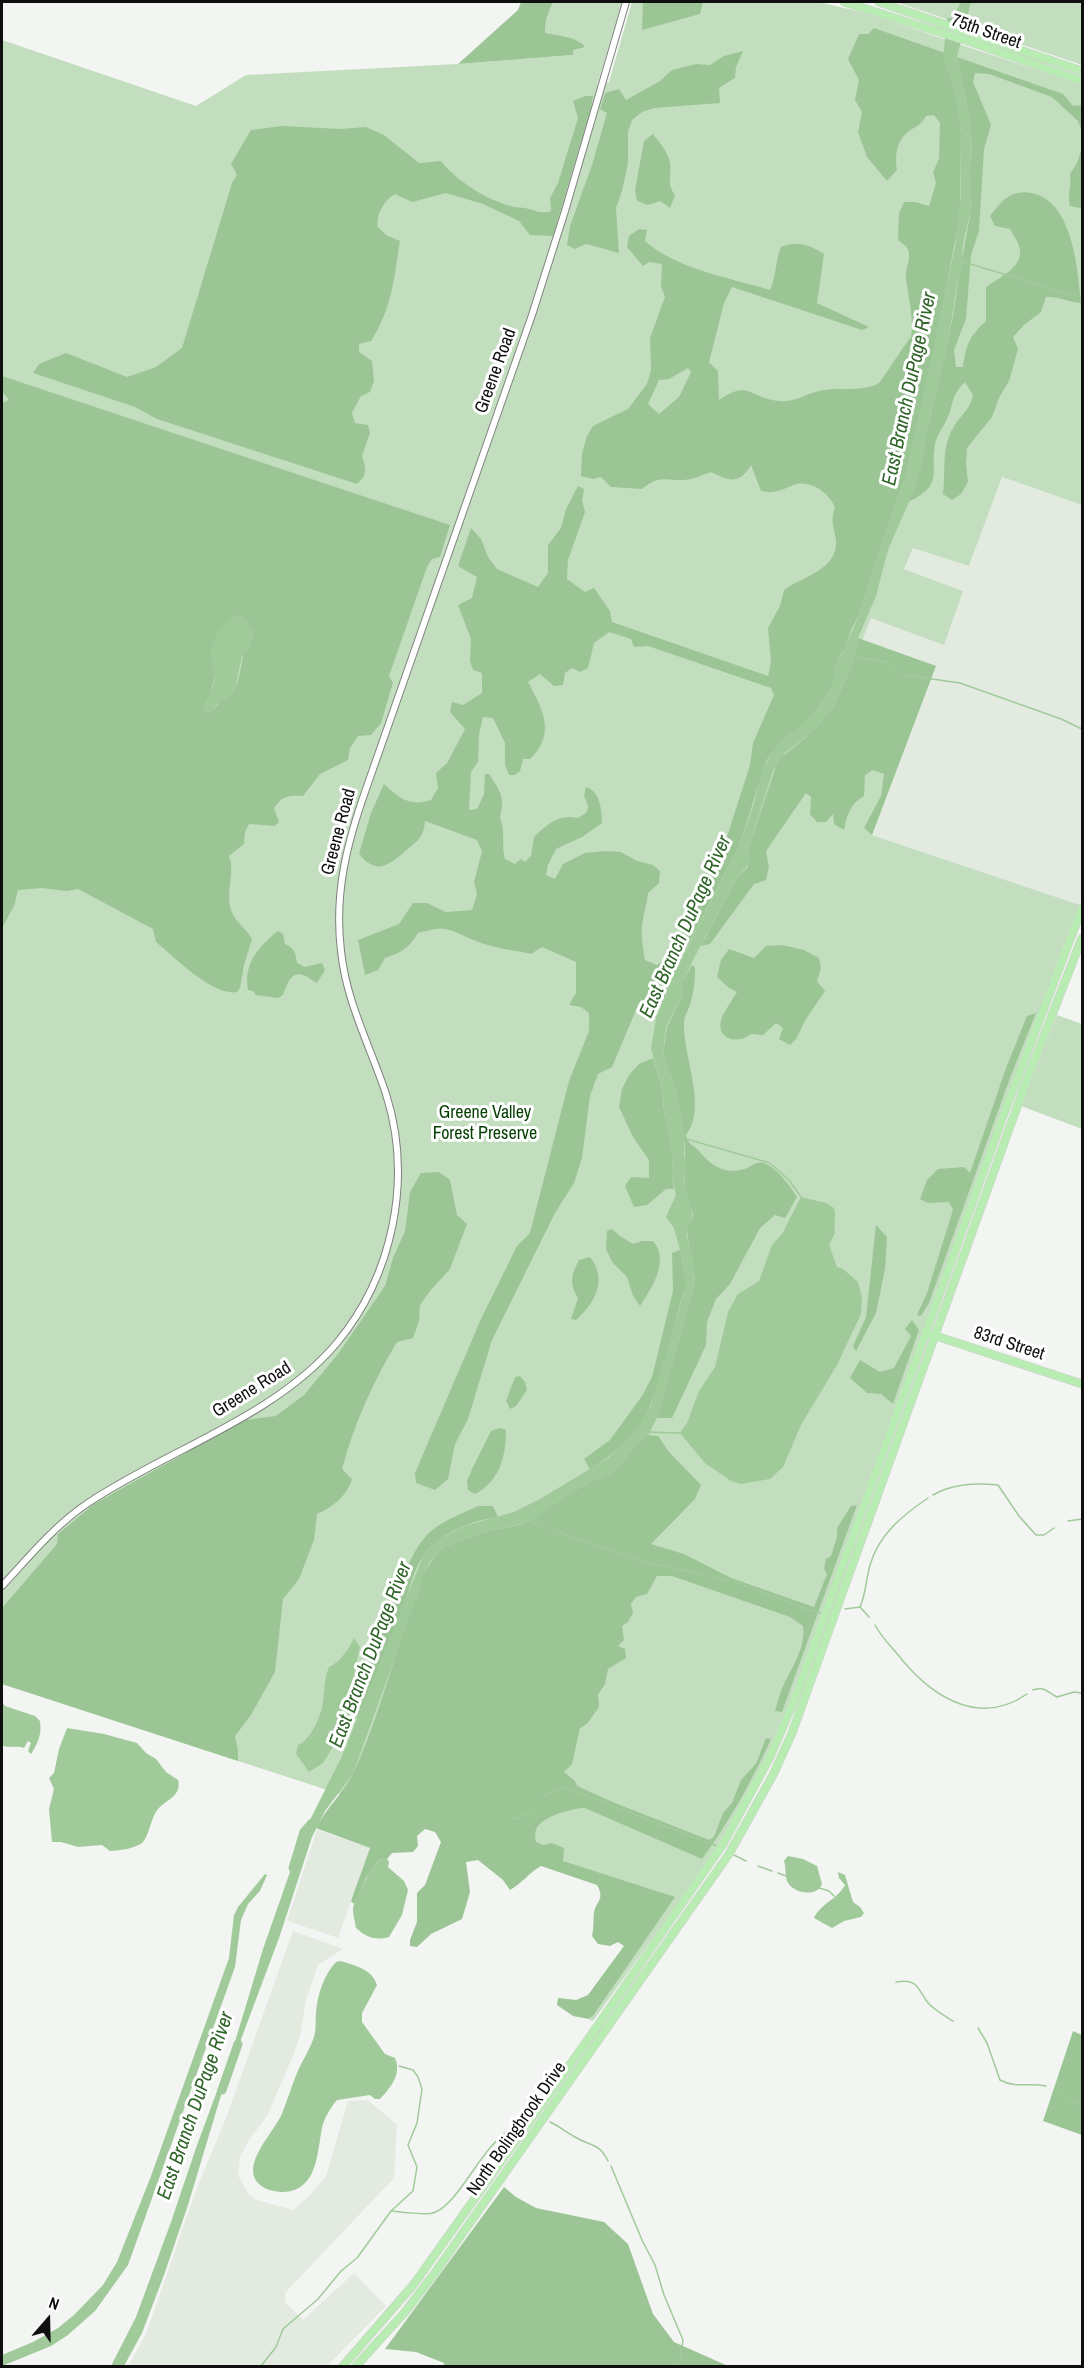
<!DOCTYPE html>
<html>
<head>
<meta charset="utf-8">
<style>
	body { margin:0 }
	#map { position:relative; width:1084px; height:2368px; overflow:hidden; background:#f2f5f1; font-family:"Archivo Narrow",sans-serif }
	canvas { display:block }
	.frame { position:absolute; inset:0; border:3px solid #0e0f0e; pointer-events:none }
	.north { position:absolute; left:18px; top:2290px; width:60px; height:60px; -webkit-text-stroke:4px #fff; paint-order:stroke; rotate:20deg; font-size:16px; font-weight:700; line-height:24px; text-align:center; color:#0e0f0e }
	.north::after { content:''; display:block; margin:auto; width:21px; height:27px; background:#0e0f0e; clip-path:polygon(50% 0,100% 100%,50% 72%,0 100%) }
</style>
</head>
<body>
<div id="map">
<canvas width="1084" height="2368"></canvas>
<div class="frame"></div>
<div class="north">N</div>
</div>
<script>
const ctx = document.querySelector('canvas').getContext('2d');
ctx.lineJoin = 'round';
function fillPath(path, color) { ctx.fillStyle = color; ctx.fill(path, 'evenodd'); }
function stroke(path, color, width, dash) { ctx.strokeStyle = color; ctx.lineWidth = width; ctx.lineCap = dash ? 'butt' : 'round'; ctx.setLineDash(dash || []); ctx.stroke(path); }
function label(font, color, halo, rows, align = 'center') {
  ctx.font = font + ' "Archivo Narrow",sans-serif'; ctx.lineWidth = 6; ctx.setLineDash([]); ctx.textBaseline = 'middle'; ctx.strokeStyle = halo; ctx.fillStyle = color; for (const [text, x, y, turn = 0] of rows) {
    ctx.save(); ctx.translate(x, y); ctx.rotate((+turn || 0) * Math.PI / 180); ctx.textAlign = isNaN(turn) ? turn : align; if (halo) ctx.strokeText(text, 0, 0); ctx.fillText(text, 0, 0); ctx.restore();
  }
}
const built = new Path2D(`
	M1002,477l80,28v392l-2,8 -208,-70 64,-168 -74,-26 8,-23 93,-27 -59,-22 9,-22 56,19z
	M317,1829l53,19 -32,90 -51,-17z
	M293,1931l50,18 -25,16 -12,35 -6,36 -7,20 -26,60 -18,24 -9,17 -2,18 11,20 8,5 36,10 16,-14 17,-20 22,-75 20,-1 29,25 -3,53 -109,115 1,10 17,17 51,-47 32,33 -59,60h-199l18,-32 50,-144 30,-72z`);
const green = new Path2D(`
	M553,2h69l-25,84 12,-4 23,-80h186l48,11 216,72v420l-80,-28 -33,89 -56,-18 -9,21 59,22 -19,54 -73,-27 -9,23 74,25 -64,169 208,70 -285,781c-30,81 -68,147 -116,219l-2,-1 -84,117 -4,-1 4,-4 78,-114 -669,-218v-1644l194,66 50,-31 212,-11 115,-9 -4,-17 -24,-4 1,-14z
	M896,2h186v63z
	M1057,1015l25,9v105l-61,-23z`);
const forest = new Path2D(`
	M521,2h32l-7,18 -1,13c13,3 31,3 40,14l-12,3v5l-115,9 60,-54z
	M643,2h60l-3,12 -58,16z
	M874,28l71,25 13,54 3,26 -1,82 -27,142 -28,122 -23,63 -22,71 -8,15 -7,20 -8,13 -2,18 -6,13 -15,21 -13,14 -16,11 -19,23 -26,83 -56,109 -23,53 -12,-9 -10,6 -27,64 -14,7 -8,22 -8,62 -8,25 -19,30 -63,127 -24,79 -13,25 -7,35 -13,11 -19,-7 -1,-10 66,-154 36,-73 13,-13 39,-152 20,-50v-18l-8,-6 -12,-2 7,-12v-31l-34,-15 -11,7c-18,-4 -38,-6 -55,-13 -27,-11 -27,-17 -58,-8 -9,15 -17,20 -33,25l-7,12 -13,5 -7,-35 41,-16 14,-21h14l19,9 26,-2 5,-16 -3,-12 8,-31 -5,-11 -52,-19c-2,20 -9,20 -23,33 -17,14 -27,19 -43,0l12,-41 13,-29c15,14 26,23 47,16l7,-12 -2,-15 11,-10 18,-34 -15,-17 2,-10 11,3 19,-12v-20l-9,-3 -3,-9 1,-22 -13,-34 14,-7 5,-21 -19,-11 13,-38 10,11 7,18 9,12 41,18 10,-14v-28l13,-17 5,-19 12,-23 6,3 -2,12 3,11 -17,48 -1,19 18,13 9,-4 16,23 2,11 156,54 3,-14 -3,-34 12,-22 4,-16c19,-14 54,-20 52,-50 -2,-13 -6,-20 -1,-33 -6,-13 -22,-26 -38,-23 -13,4 -21,11 -36,7l-10,-26c-12,20 -22,16 -40,7 -9,3 -19,8 -28,8 -18,0 -25,-5 -41,9l-31,-2 -10,-10 -8,2 -12,-3 1,-23 5,-17 6,-10 35,-17 19,-25 4,-14 -1,-32 15,-41 -4,-10 1,-23 -13,-2 -6,4 -16,-19 2,-11 10,-7 8,1 -2,11c31,28 86,37 125,49 7,-16 5,-28 11,-43 16,-7 30,-2 43,7l-7,49 52,24 -7,3 -130,-43 -8,16 -15,59 9,9 1,29c30,-21 30,-2 60,1 15,2 26,-7 40,-10 18,-5 43,2 60,-8 3,-3 26,-39 32,-46 3,-21 -3,-39 -5,-60 -1,-8 4,-16 3,-23 0,-7 -6,-10 -11,-14l1,-27 5,-11h11l14,4 7,-23 -3,-11 6,-13 1,-36 -6,-8 -8,1c-5,9 -8,9 -17,15 -13,10 -14,24 -12,39l-10,11 -20,-24 -9,-25 4,-20 -7,-12 4,-20 -11,-21 11,-25h9zM688,368l3,4 -12,25 -20,17 -11,-10 11,-24 10,-1zM609,632l22,7 3,8 14,-1 123,42 3,7 -21,48 -3,22 -26,81h-11l-9,33 -17,30 -2,16 -7,14 -12,19 -9,7 -12,-5c-2,-12 -4,-23 -3,-34 1,-11 5,-22 6,-33l11,-10 1,-12 -7,-6 -16,-4 -16,-9 -16,-1 -20,2 -22,11 -8,15 -9,-4 2,-10 8,-16 26,-12 20,-14c-1,-14 -1,-31 -16,-36l-2,9 4,10 -1,6 -9,6c-20,-4 -30,6 -44,19l-3,19 -6,6 -4,-3 -6,5 -10,-5c-4,-14 1,-28 -5,-41 5,-21 1,-26 -11,-44h-4l-1,20 -7,15 -8,1 2,-38 7,-10 1,-27 4,-18 10,1 12,25v22l4,10h6l5,-4 3,-12h7c27,-25 12,-51 -2,-77l12,-8 14,12 9,-1 2,-12 7,-5 8,4 8,-4 6,-25z
	M743,51l-7,16 -1,11 -16,10 1,15 -66,5 -12,4 -10,8 -4,12v31l-6,28 -6,17 3,45 -33,-9 -11,5 -8,-4 3,-19 22,-61 15,-52 -7,-4 5,-16 14,-4 7,11 34,-19 12,-11 24,-6 14,1 14,-9z
	M957,57l106,37 10,12 9,-1v102l-3,1 -9,-2c-3,-12 2,-20 0,-32l7,-11 5,-15v-17l-4,-10 -26,-24 -63,-23 -14,-1 -2,9 18,43 -7,24 -5,82 -8,24 -5,64 -12,31 2,17h7c3,-23 7,-31 23,-46v-34c13,-9 40,-21 33,-41 -2,-6 -6,-12 -9,-17l-15,-3 -5,-10c13,-17 23,-28 45,-22 38,10 43,77 46,109 -13,-1 -22,-7 -35,-6l-5,15 -17,13 -11,12 5,12 -9,32 -9,15 -8,21 -25,31 -1,16 2,18 -7,12 -9,6 -9,-6c3,-22 -2,-46 10,-66 8,-14 16,-16 20,-33l-8,-13c-14,13 -11,22 -18,37 -3,7 -8,13 -11,21 -8,31 11,44 -28,62 13,-28 14,-52 21,-80 11,-49 25,-98 30,-148l12,-63 -2,-41 3,-20 -2,-30z
	M585,96h8l-2,12 -38,128 -23,-1 -11,-14 -36,-17 -37,-11 -34,9 -17,-8c-12,8 -17,17 -18,32l9,9 14,6c-6,38 -8,67 -29,100l-12,3v8l13,9 2,20 -4,11 -9,4 -9,17 3,10 13,2 2,8 -8,23c4,12 6,19 -5,28l-200,-65 -22,-12 -102,-34 6,-9 27,-11 61,24 29,-10 26,-19 50,-165 5,-8 -6,-11 20,-34 31,-4 59,3 25,-2 18,8 35,28 22,-2c15,20 49,41 74,46 4,1 9,0 14,2 8,2 13,5 22,2l-1,-13 8,-15 20,-65 -5,-17z
	M653,134c7,9 15,18 17,29 2,14 -4,19 5,32l-5,13 -10,-7 -12,4 -11,-4 -2,-11 9,-49z
	M2,376l448,149 -10,32 -8,2 -5,8 -38,109 4,7 -12,40 -10,12 -13,1 -8,12 -2,12 -28,14 -17,22c-14,-1 -21,0 -29,12l5,14 -4,4 -26,-2 -4,8 -1,12 -15,12c7,19 -5,37 3,56 3,10 15,17 20,27l-8,26 -4,23 -3,4c-23,5 -64,-36 -81,-50l-3,-13 -75,-40 -11,2 -25,-3 -24,2 -4,16 -12,22v-525l7,-3 -7,-9zM238,615l9,6c-1,13 -6,60 -13,69 -6,8 -16,11 -20,20l-8,3 -2,-6 7,-15 4,-17 -3,-12z
	M858,638l78,28 -64,169 -8,-7 17,-32 3,-22 -11,-4 -8,5 -1,21c-14,8 -17,19 -20,34l-10,-6 -1,-10 -7,8h-9l-7,-8 1,-17 -5,-4 -40,58 3,16 -3,13 -12,4 -44,60 -9,2 36,-68 11,-11 1,-20 29,-87 28,-23 27,-30 18,-40z
	M278,931l5,3 2,10c9,3 11,10 12,19l8,4 17,-4 3,7 -8,13c-5,-2 -9,-7 -14,-8 -13,-4 -16,11 -20,20l-5,3 -22,-3 -3,-4 -5,-1c-5,-26 11,-44 30,-59z
	M782,945l22,5 15,8 2,10 -4,13 8,10 -19,28 -10,20 -6,6 -11,-6 4,-11 -7,-5 -13,12 -12,-1c-15,12 -37,4 -29,-17 4,-8 10,-17 15,-25l-8,-4 -12,-11 4,-17 8,-11 25,9 12,-12z
	M692,965l3,3c0,12 -1,25 -5,37 -2,6 -6,11 -6,18 -1,34 24,85 2,112 1,9 9,11 14,17 11,14 26,23 44,17 5,-1 9,-5 13,-6 14,-4 34,24 40,34l-12,21 -10,-3 -15,13 -30,56 -14,15 -9,23 -1,23 -34,73h-15l38,-137 -7,-44 -2,-10 7,-8v-6l-8,-18v-57l-9,-46 -13,-38 4,-27 15,-31 -1,-11z
	M1036,1013l-26,65 -81,225 -8,13 -4,-1 10,-22 26,-83 -4,-8 -21,1 -8,-4 7,-19 11,-11 26,-2 6,6 36,-105 21,-52z
	M653,1058l8,26 3,27 9,46 -1,18 2,14h-8l-19,16 -13,2 -9,-21 6,-9 18,1v-18l-16,-23 -14,-30 3,-18 7,-14 10,-11z
	M439,1172l11,8 7,35 10,9 -17,45 -20,22 -10,14 -1,16 -6,17 -16,4c-24,40 -43,82 -55,127l10,10c-5,17 -19,28 -35,35l-3,26 -15,39 -16,20 -8,73 -24,43 -16,21 3,14v11l-236,-77v-76l55,-64 1,-10 36,-30 151,-84 31,-4 28,-21 34,-41 47,-68 8,-28 12,-27 5,-39 11,-19z
	M876,1225l11,12 -2,32 -9,44 -20,38 -3,-5 13,-29z
	M612,1229l8,7 13,8 9,-3h11c17,19 -1,47 -13,65l-7,-10 -6,-19 -15,-15 -6,-13 1,-18z
	M680,1250l5,26v13c-14,39 -26,116 -51,145 -13,14 -28,25 -44,35l-6,-10 26,-19 32,-44 10,-19 21,-86 -1,-38z
	M590,1257c18,23 5,46 -14,63l-5,-1 7,-21c-9,-16 -7,-22 1,-38z
	M912,1320l7,10 -26,74 -12,-10 -14,-1 -17,-15 10,-18 20,12 14,-4 17,-32 -6,-7z
	M520,1376l5,6 2,8 -11,16 -6,3 -4,-8 9,-24z
	M500,1428l6,2c0,26 -6,51 -31,64l-7,-4 -1,-9 6,-14 18,-36z
	M648,1435l10,1 11,16 32,33 -6,14 -44,45 33,10 47,24 83,29 13,-33 -3,-5 2,-10 5,-3 6,-19v-9l14,-22 6,-1 -75,207 -7,-1c3,-9 5,-19 9,-27 9,-18 22,-38 19,-58l-13,-9 -118,-41h-15l-10,18 -11,3 -5,7 2,9 -5,9 -6,4 2,14 -6,6 7,3 1,9 -18,11 -3,15 -7,11 1,12 -12,17 -7,4 -8,36 -8,8 11,9 2,5 38,17 94,37 5,-3 9,-24 9,-10 9,-23 15,-16 10,-26 5,1c-19,42 -42,83 -69,120l-117,-51c-11,0 -37,7 -45,16 -6,5 -5,11 -4,18l7,3 9,-2 12,5 -1,13 112,36 -82,119 -4,3 -16,-3 -16,-11 1,-7 18,2 12,-5 36,-49 -6,-4 -8,4 -12,-2 -6,-8c2,-8 1,-16 2,-24 3,-12 11,-13 3,-27l-56,-19c-12,7 -20,18 -31,24l-7,-10 -25,-20 -12,2 4,30 -8,27 -31,15 -14,13 -7,-1v-6l7,-18v-29l8,-8 16,-43 -6,-10 -10,-3 -8,7 1,10 -5,6 -21,1 -5,6 -8,1 -13,18 -12,26 -3,-3 19,-53 -54,-20c10,-20 29,-37 38,-56 19,-42 32,-87 46,-130 10,-29 20,-75 44,-95l40,-15 39,-8 9,-5 45,-30 36,-17 26,-30z
	M478,1506h15l5,11c-24,3 -49,13 -67,30 -17,15 -22,46 -30,67 -14,36 -29,71 -44,107l-1,-7c13,-41 44,-156 74,-182 12,-11 33,-19 48,-26z
	M1073,2031l9,4v100l-39,-14z
	M504,2187l12,10 20,11 68,14 24,22 25,70 21,28 54,24h-284v-3l-28,-11 -31,-3z`);
const water = new Path2D(`
	M961,2h10l-14,55 13,63 2,30 -3,20 2,41 -8,33 -1,12 2,6 -5,12 -12,74 -19,77 -4,31 -8,30 -28,64 -12,46 -18,42 -7,29 -18,40 -16,21 -32,25 -12,18 -24,76 1,16 -13,15 -44,82 -12,26 1,10 -16,31 -3,27 13,38 9,46 -1,18 4,12c-11,17 8,36 4,55l-6,4c0,13 8,26 8,40 0,6 -1,8 1,14l-38,137 -9,17 -9,7 -26,30 -9,5 -27,12 -47,33 -46,10 -40,15 -15,16 -76,211 -28,37 -13,26 -33,101 -54,144 -37,123 -24,70 -22,58 -18,33h-13l25,-49 35,-95 25,-74 38,-103 29,-96 41,-117 38,-76 82,-202 16,-15 24,-13 50,-14 26,-13 68,-41 26,-24 17,-29 34,-116v-13l-5,-26 -6,-22 -8,-11 10,-22 -4,-20 1,-18 -7,-33 -5,-40 -10,-35 5,-31 19,-46 65,-128 14,-41 9,-36 15,-22 36,-32 15,-21 6,-20 -3,-4 10,-14 18,-41 22,-71 23,-63 50,-233 6,-51v-63l-8,-47 -10,-26 4,-41h5z
	M238,615l9,6 7,11 -4,15 -8,9 -7,34 -5,7 -14,8 -2,5 -8,3 -3,-6c5,-10 12,-21 12,-32 -1,-6 -4,-12 -4,-18 0,-19 11,-36 27,-42z
	M801,1197l25,6 8,5c3,9 -1,16 1,25l-6,12 8,22 6,2 15,13 4,15 -1,17 -24,51 -36,60 -18,42 -13,12 -29,5 -10,-3 -26,-18 -25,-30 7,-10 12,-32 16,-24 13,-55 10,-18 21,-13 13,-36 10,-11z
	M354,1638l6,9 -8,37v25l-11,25 -18,29 -14,9 -13,-18 2,-9c13,-5 24,-31 25,-44 2,-12 1,-22 6,-34 11,-5 20,-18 25,-29z
	M2,1702l3,4 30,10 5,5c2,13 -2,22 -9,33l-3,-3 3,-8 -3,-2 -4,7c-8,-3 -16,1 -22,-3z
	M67,1728l37,6 33,9 9,10 10,6 10,13 12,8c4,16 -11,19 -20,29 -7,8 -9,28 -16,34 -6,5 -24,8 -32,8l-8,-6 -24,2 -17,-5h-9l-3,-33 5,-20 -5,-11 5,-5 5,-24z
	M788,1856l15,3 14,7 5,18c-6,15 -31,8 -35,-3 -2,-6 -1,-14 -3,-20z
	M382,1858l5,1 2,3 -1,5 16,14 4,9 -6,25 -13,22c-14,4 -23,0 -33,-9 -1,-6 -3,-13 -3,-19 1,-11 20,-45 29,-51z
	M838,1872l7,3 8,27 7,5 4,6 -3,4 -17,4 -12,7 -18,-10c6,-14 24,-19 31,-33l-6,-7z
	M265,1874l2,1 -7,16 -12,13 -7,16 -6,47 -107,298 -33,46 -27,24 -17,11 -49,20v-11l31,-13 25,-14 16,-13 29,-30 14,-23 34,-86 78,-218 5,-43 4,-8z
	M341,1961c15,5 31,8 36,24l-15,28v9l23,32 10,4c7,16 -4,29 -15,41h-5l-5,-4 -33,5c-6,7 -13,18 -15,28 -5,24 -4,62 -38,64 -9,0 -19,-2 -25,-8 -20,-20 18,-54 24,-73 5,-13 9,-26 14,-38 5,-12 12,-22 16,-33 4,-10 2,-18 3,-27 1,-17 8,-39 20,-51z`);
const stream = new Path2D(`
	M964,262l118,36
	M854,657l33,5 17,13
	M904,675l56,8 101,36 21,10
	M683,1138l87,25 19,17 12,17
	M648,1432l32,1
	M933,1495c21,-12 43,-12 65,-10l21,31 17,19h8l10,-7
	M529,1521l104,38 106,24 69,27 13,3
	M1068,1521l14,-2
	M860,1607c6,-13 6,-28 10,-42 9,-31 33,-50 58,-67
	M845,1609l15,-2 9,10
	M875,1625c8,15 19,24 28,36 32,38 78,65 124,33
	M1033,1690c12,-4 14,2 24,7l17,-5 8,1
	M512,1819c14,1 21,-14 32,-22 6,-5 14,-7 22,-9l151,58
	M734,1855l12,6
	M758,1866l14,5
	M778,1873l8,3
	M819,1888l10,3 5,5
	M896,1982c24,-4 21,8 33,22 7,7 16,12 24,17
	M978,2028l9,15 13,37c17,9 29,2 46,6
	M1054,2090l14,12 14,3
	M550,2122c9,4 16,10 25,15 14,9 24,5 33,24
	M611,2166l31,74 13,25 9,30 19,45 -4,26
	M392,2211c7,1 36,4 41,2 26,-8 48,-67 78,-84
	M261,2366l15,-19 7,-18 35,-30 23,-28 16,-13 34,-47 22,-20 4,-24 -9,-22 9,-22 5,-34 -4,-12 -5,-7 -14,-4`);
const river = new Path2D(`
	M293,1868l11,-36 8,-9
	M222,2090l16,-46`);
const minor = new Path2D(`
	M2,1586c27,-29 53,-61 86,-83 79,-53 185,-85 248,-159 57,-68 77,-165 50,-250 -16,-48 -40,-93 -45,-143 -7,-58 6,-108 25,-162l166,-474 33,-104 61,-209`);
const major = new Path2D(`
	M844,2l124,39 114,40
	M879,2l203,69
	M930,1334l152,50
	M343,2366l71,-82 182,-256 127,-184 48,-89 25,-59 208,-582 78,-206
	M356,2366l49,-54 29,-38 295,-420 45,-81 18,-40 234,-651 56,-144`);
const streetNames = [
	["75th Street",986,32,19],
	["Greene Road",496,371,-70],
	["Greene Road",339,832,-75],
	["83rd Street",1009,1344,18],
	["Greene Road",252,1390,-32],
	["North Bolingbrook Drive",517,2129,-55]
];
const parkNames = [
	["Greene Valley",485,1113],
	["Forest Preserve",485,1134]
];
const waterNames = [
	["East Branch DuPage River",910,389,-78],
	["East Branch DuPage River",686,927,-66],
	["East Branch DuPage River",371,1655,-69],
	["East Branch DuPage River",196,2106,-71]
];
fillPath(built, '#e3ebe1');
fillPath(green, '#c3debf');
fillPath(forest, '#9cc596');
fillPath(water, '#a1ca9b');
stroke(stream, '#a1ca9b', 1.5);
stroke(river, '#a1ca9b', 9);
stroke(minor, '#7f827e', 8);
stroke(major, '#cfcfcf', 9);
stroke(minor, '#fff', 6);
stroke(major, '#b9ecb2', 8);
label('18px', '#0e0f0e', '#fff', streetNames);
label('18px', '#043f00', '#fff', parkNames);
label('italic 20px', '#306529', '#fff', waterNames);
</script>
</body>
</html>
